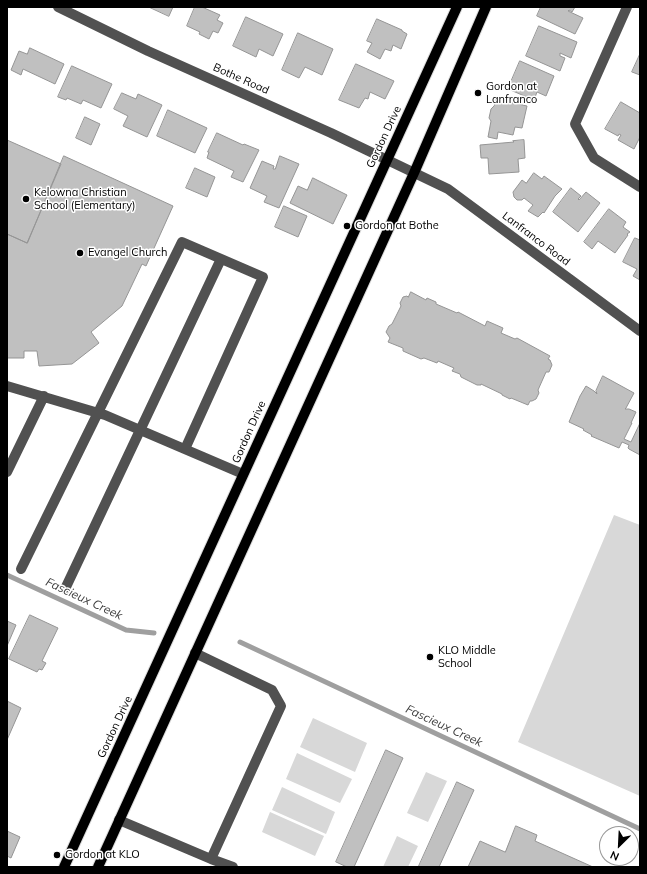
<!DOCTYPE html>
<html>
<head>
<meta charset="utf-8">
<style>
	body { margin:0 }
	#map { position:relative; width:647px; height:874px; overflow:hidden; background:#fff; font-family:Mulish,sans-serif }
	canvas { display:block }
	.frame { position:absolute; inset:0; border:8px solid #000; pointer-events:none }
	.north { position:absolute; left:599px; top:826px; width:40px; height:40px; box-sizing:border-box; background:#fff; border:1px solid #999; border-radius:50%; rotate:204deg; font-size:11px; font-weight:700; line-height:16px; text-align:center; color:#000 }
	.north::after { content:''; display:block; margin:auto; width:14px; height:18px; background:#000; clip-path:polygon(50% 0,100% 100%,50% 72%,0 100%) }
</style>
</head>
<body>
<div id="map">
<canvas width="647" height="874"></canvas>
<div class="frame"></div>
<div class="north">N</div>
</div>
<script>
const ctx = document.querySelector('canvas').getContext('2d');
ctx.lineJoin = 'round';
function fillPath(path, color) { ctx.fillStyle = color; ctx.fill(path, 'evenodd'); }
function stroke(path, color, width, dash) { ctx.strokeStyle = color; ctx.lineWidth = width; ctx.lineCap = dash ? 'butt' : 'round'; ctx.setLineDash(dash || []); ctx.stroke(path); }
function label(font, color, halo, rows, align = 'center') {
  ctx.font = font + ' Mulish,sans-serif'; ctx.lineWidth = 3; ctx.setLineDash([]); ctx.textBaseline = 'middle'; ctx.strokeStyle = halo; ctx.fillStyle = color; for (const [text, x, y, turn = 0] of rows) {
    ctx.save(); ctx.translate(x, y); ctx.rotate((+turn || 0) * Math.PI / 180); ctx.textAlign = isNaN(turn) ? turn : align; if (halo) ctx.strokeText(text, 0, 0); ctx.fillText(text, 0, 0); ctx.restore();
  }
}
const green = new Path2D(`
	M614,515l26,10v271l-122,-54z
	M313,718l54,25 -12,29 -55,-25z
	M297,753l55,26 -12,24 -54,-24z
	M426,772l21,9 -19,41 -21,-9z
	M282,787l53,25 -9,22 -54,-24z
	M270,812l54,24 -9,20 -53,-24z
	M397,836l21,10 -10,21h-25z`);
const stream = new Path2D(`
	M7,575l119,55 28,3
	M240,642l400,187`);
const building = new Path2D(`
	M149,7h24l-4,9z
	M195,7h7l18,8 -3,5 6,3 -5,10 -5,-2 -4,8 -10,-5 1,-2 -13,-6z
	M541,7h34l-3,5 -3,-2 -1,1 15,7 -8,16 -38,-18z
	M246,17l37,17 -10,22 -14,-7 -3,8 -23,-11z
	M377,19l25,11v1l5,3 -6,15 -8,-4 -2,6 -6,-2 -5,10 -13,-7 5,-9 -5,-2z
	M539,26l38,16 -6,16 -11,-5v3l5,2 -5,13 -34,-15z
	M298,33l35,16 -11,26 -17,-8 -6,11 -17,-8z
	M30,48l34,16 -9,20 -32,-15 -2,6 -10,-5 8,-19 8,3z
	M640,54v21l-8,-3z
	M520,61l34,15 -8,20 -9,-4 -3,8 -26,-11z
	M356,64l38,17 -9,18 -15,-7 -2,7 -3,-1 -6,10 -20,-8z
	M72,66l40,18 -11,24 -18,-8 -2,4 -14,-6 -1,2 -8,-3z
	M122,93l14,6 2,-5 24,11 -15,32 -24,-11 5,-10 -14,-7z
	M496,99l31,7 -5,22 -7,-1 -2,8 -15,-3 -1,7 -9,-2 3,-16 -2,-3 2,-9 3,-3z
	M621,102l19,11v24l-6,12 -16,-9 3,-5 -2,-1 -1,2 -13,-7z
	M168,110l39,18 -12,25 -38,-17z
	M85,117l15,7 -9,21 -15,-7z
	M217,133l26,12 1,-1 15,6 -16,32 -12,-5 3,-6 -27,-13 2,-6h-1z
	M7,140l54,24 -34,79 -20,-9z
	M524,140l1,18 -7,1 1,13 -30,2 -1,-16h-7l-1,-13 34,-3 -1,-1z
	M64,156l109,50 -27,60 -4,-2 -20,42 -31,26 8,11 -27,21 -33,2 -2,-15h-13v7h-17v-124l20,9z
	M280,156l19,8 -20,44 -15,-6 3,-6 -17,-8 12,-27 12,5 -1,3h2z
	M195,168l20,9 -8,20 -21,-9z
	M534,173l8,6 2,-3 18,13 -7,7 -11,17 -1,-1 -5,5 -10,-6 5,-6 -9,-7 -2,2h-5l-3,-3 -1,-5 9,-12 4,3z
	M313,178l34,17 -14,29 -43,-21 8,-17 9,4z
	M571,188l10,8 -3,3 1,1 7,-8 14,11 -22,29 -25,-20z
	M284,206l23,10 -9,21 -23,-10z
	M609,209l17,13 -3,5 7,5 -3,2 1,1 -13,18 -17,-12 -6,8 -8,-7z
	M635,238l5,2v40l-7,-4 4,-7 -14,-7z
	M411,292l15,8 1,-2 9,4v2l21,9 1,-1 27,14 2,-5 16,7 -2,5 14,6 2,-1 33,18 -2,3 2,1 2,5 -3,7h-3l-8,18 1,3 -3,6 -4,2h-2l-2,4 -17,-7 -1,1 -8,-4v-1l-21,-10v1h-4l-16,-8 -1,-3 -8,-3 2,-3 -16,-7 -1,2 -13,-5 -3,1 -18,-8v-3l-15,-6 2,-4 -4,-6 3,-6 3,-2 9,-18 -1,-3 3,-6 4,-1 1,1z
	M603,376l31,17 -8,15 -1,1h4l7,3 -5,11h1l-8,16 7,3 9,-19v32l-11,-6 -1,-1 1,-3 -7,-3 -3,6 -28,-12 1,-1 -9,-5 1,-1 -15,-7 11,-26 6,-10 8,5 3,3 -1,-3z
	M30,615l28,13 -16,33 4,2 -4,7 -3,-1 -2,3 -28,-13z
	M7,621l9,4 -9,21z
	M7,701l14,7 -14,32z
	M386,750l17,8 -49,109h-7l-11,-5z
	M457,782l17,8 -35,77h-17l-3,-1z
	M516,826l21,9 -2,6 58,26h-125l12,-26 25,11z
	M7,831l13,6 -9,21 -4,-2z`);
const minor = new Path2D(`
	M58,7l90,44 183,82 117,56 192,142
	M627,7l-52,117 19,34 46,29
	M7,386l98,29 138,59
	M7,472l37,-76
	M21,569l161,-327 81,35 -78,172
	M65,589l156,-330
	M195,653l77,37 9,16 -70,153
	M119,820l92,39 22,8`);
const major = new Path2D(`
	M64,867l393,-860
	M98,867l316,-694 72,-166`);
const markers = [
	[478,93,4,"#000"],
	[26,199,4,"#000"],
	[347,226,4,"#000"],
	[80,253,4,"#000"],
	[430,657,4,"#000"],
	[57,855,4,"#000"]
];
const streetNames = [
	["Bothe Road",241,79,24],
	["Gordon Drive",384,137,-65],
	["Lanfranco Road",536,239,37],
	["Gordon Drive",249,432,-66],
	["Gordon Drive",115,727,-65]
];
const poiNames = [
	["Gordon at",486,87],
	["Lanfranco",486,100],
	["Kelowna Christian",34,193],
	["School (Elementary)",34,206],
	["Gordon at Bothe",355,226],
	["Evangel Church",88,253],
	["KLO Middle",438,651],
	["School",438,664],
	["Gordon at KLO",65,855]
];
const waterNames = [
	["Fascieux Creek",84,599,25],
	["Fascieux Creek",444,726,25]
];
fillPath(green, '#d8d8d8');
stroke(stream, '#9f9f9f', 5);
fillPath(building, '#c0c0c0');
stroke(building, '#959595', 1);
stroke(major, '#dbdbdb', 12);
stroke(minor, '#515151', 10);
stroke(major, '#000', 10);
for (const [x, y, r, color] of markers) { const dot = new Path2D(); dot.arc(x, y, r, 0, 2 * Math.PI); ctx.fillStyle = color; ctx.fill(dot); stroke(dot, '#fff', 1.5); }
label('11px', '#000', '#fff', streetNames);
label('11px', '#000', '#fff', poiNames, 'left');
label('italic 12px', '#404040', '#fff', waterNames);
</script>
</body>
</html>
